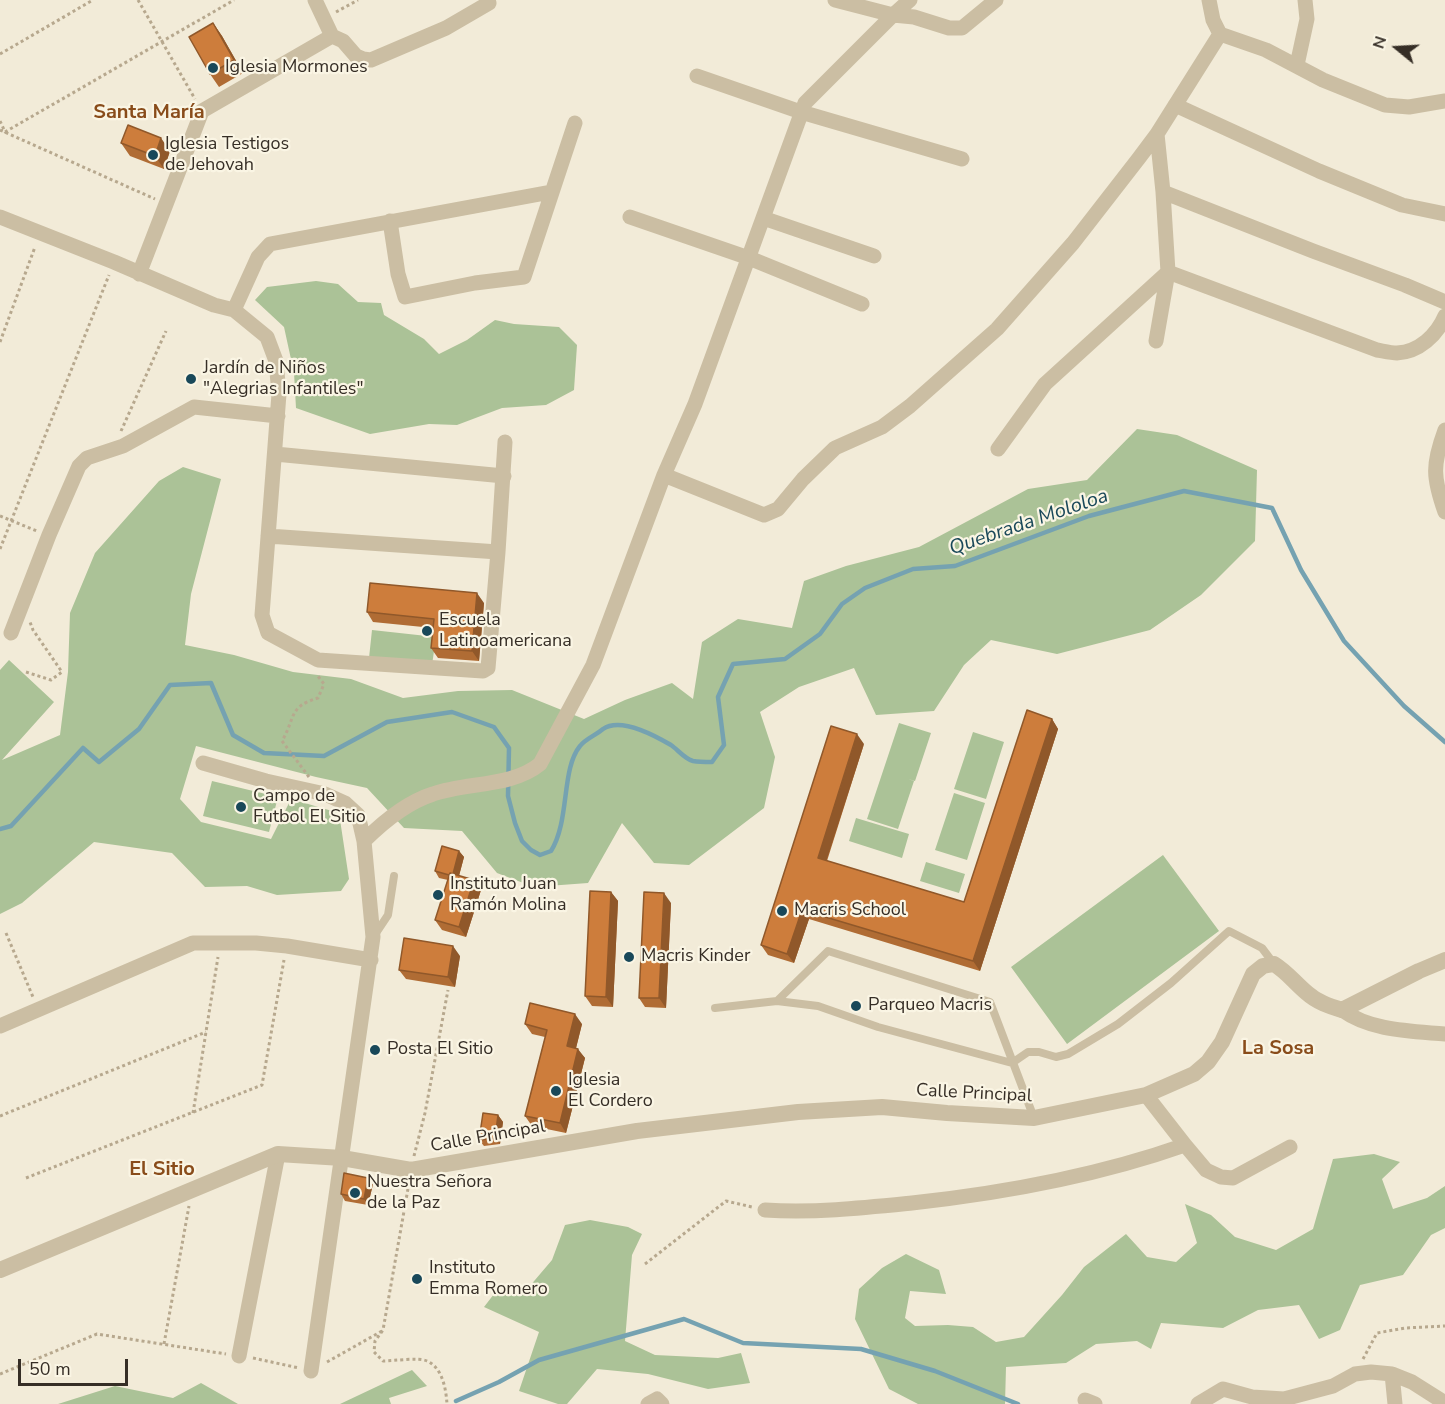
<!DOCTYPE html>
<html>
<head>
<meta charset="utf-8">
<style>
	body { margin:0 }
	#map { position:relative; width:1445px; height:1404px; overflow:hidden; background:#f2ebd8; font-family:"Nunito Sans",sans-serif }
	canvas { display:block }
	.north { position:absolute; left:1367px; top:18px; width:60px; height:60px; -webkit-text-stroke:4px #faf5e4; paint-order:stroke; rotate:288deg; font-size:16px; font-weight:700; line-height:24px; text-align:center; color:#362e26 }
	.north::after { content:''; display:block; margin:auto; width:21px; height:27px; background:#362e26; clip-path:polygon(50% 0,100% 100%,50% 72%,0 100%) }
	.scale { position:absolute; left:18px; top:1359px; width:110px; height:27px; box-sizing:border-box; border:3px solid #362e26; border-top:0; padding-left:8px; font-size:18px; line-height:21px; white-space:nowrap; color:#362e26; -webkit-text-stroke:4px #faf5e4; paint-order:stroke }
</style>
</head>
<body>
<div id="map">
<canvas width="1445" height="1404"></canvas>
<div class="north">N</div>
<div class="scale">50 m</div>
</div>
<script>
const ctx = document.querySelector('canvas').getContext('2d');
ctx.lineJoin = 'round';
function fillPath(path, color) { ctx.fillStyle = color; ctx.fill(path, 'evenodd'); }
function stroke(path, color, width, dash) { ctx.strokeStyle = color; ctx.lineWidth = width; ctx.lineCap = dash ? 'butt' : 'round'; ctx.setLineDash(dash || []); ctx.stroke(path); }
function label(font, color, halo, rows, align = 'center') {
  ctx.font = font + ' "Nunito Sans",sans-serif'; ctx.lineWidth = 4.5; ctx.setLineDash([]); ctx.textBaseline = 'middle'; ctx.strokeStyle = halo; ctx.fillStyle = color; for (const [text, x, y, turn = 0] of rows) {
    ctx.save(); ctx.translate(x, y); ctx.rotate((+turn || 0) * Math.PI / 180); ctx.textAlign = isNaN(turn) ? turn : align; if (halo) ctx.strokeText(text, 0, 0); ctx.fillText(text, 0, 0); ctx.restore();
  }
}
const green = new Path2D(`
	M316,281l22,3 20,18 23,1 3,12 40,24 15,15 28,-14 28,-20 19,4 45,3 18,18 -3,45 -28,15 -44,3 -45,17 -28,-1 -59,10 -74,-26 -2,-35 -10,-46 -29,-27 12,-13z
	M1137,429l40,6 80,35 -2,71 -54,54 -51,35 -93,24 -66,-14 -27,25 -30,46 -58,4 -22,-47 -55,19 -39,25 15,45 -11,51 -75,57 -35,-2 -32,-40 -34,60 -54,4 -37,-14 -35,-42 -58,-3 -37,-40 -51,-11 -120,-31 -16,53 21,23 70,17 20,-40 48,14 10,66 -8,12 -64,4 -30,-9 -42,1 -33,-34 -78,-11 -72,61 -22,11v-244l9,-10 45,42 -52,58 58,-25 8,-63 2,-59 25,-60 64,-72 24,-14 38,12 -30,115 -6,51 49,10 59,17 58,7 52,19 55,-7 54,-1 72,29 41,-19 47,-17 21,16 9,-57 36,-23 54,9 12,-47 42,-15 73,-19 109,-58 59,-9z
	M372,630l64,7 -4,28 -63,-7z
	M899,723l32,10 -16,48 -7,-2 6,2 -16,48 -31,-10z
	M973,732l31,10 -18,57 -32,-10z
	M212,781l66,16 -9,35 -66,-16z
	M954,793l31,10 -18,57 -32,-10z
	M856,818l53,16 -7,24 -53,-17z
	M1163,855l56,76 -152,113 -56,-77z
	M926,862l39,12 -6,19 -39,-12z
	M1374,1154l26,8 -18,17 11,30 34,-11 18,-12v42l-14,7 -28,40 -43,10 -20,45 -21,9 -20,-34 -41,5 -35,18 -62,-5 -10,26 -14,-8 -41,3 -30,19 -60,4 -1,37h-87l-29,-15 -34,-70 4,-30 23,-21 24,-14 33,16 7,24 -36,-3 -5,27 10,8 33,-1 25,2 23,15 28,-5 38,-42 22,-28 42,-33 21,23 29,5 21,-19 -12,-39 26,11 24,22 41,13 37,-21 20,-70z
	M590,1220l38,7 14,7 -10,21 -7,86 30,14 63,3 23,-5 9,30 -42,6 -60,-15 -51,-5 -30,35h-9l-39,-13 20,-59 -55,-25 10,-13 35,-7 23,-27 13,-35z
	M412,1370l15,16 -38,12 2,6h-51z
	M201,1383l37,21h-180l57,-18 58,12z`);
const stream = new Path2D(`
	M0,829l11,-3 72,-78 16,14 40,-33 31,-44 41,-2 22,52 31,18 60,3 63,-34 65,-10 42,15 15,21 -1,48 7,27 7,18 9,9 9,5 11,-4c19,-30 10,-82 29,-105 5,-7 16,-11 23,-17 17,-12 51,6 68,16 7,5 14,14 22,16 6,1 13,1 19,1l12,-17 -6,-48 15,-33 52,-5 35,-25 22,-30 23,-16 48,-19 42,-3 134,-50 95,-25 88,17 29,62 43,71 60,65 41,36
	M456,1401l43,-19 40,-22 145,-41 59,24 118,6 74,22 83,33`);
const path = new Path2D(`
	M138,0l57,99
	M336,12l22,-12
	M0,54l93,-54
	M0,121l5,11 229,-132
	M0,130l155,69
	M0,342l35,-95
	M121,431l45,-100
	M0,516l37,15
	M0,549l109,-274
	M26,672l25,8 11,-8 -29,-42 -3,-8
	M309,777l-27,-36c14,-24 6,-34 36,-43l6,-14 -7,-9
	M6,933l27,64
	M193,1113l25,-156
	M0,1116l206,-84
	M414,1156l11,-43 23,-123
	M26,1178l236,-93 22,-125
	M409,1183l-26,147 -8,11 -1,11 9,9c11,0 35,-4 44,0 16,7 19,29 20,43
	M645,1264l81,-63 26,6
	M164,1344l25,-138
	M253,1358l46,10
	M1363,1359l14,-26 28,-5 40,-2
	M327,1362l55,-31
	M0,1374l97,-40 129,20`);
const service = new Path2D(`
	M374,936l14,-21 6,-39
	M777,1001l41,5 60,21 134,36 16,-11h11l17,5 12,-3 50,-30 53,-41 58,-52 33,17 12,16
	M715,1008l62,-7 51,-50 162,51 44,116`);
const minor = new Path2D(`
	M315,0l17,36 11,5 13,15 7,3 8,1 75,-32 43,-25
	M835,0l58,15 17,-15
	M1209,0l4,20 7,14 46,16 57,30 62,25 24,2 36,-6
	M1297,65l10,-46 -2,-19
	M697,76l104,36 161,47
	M1175,105l144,66 83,34 43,9
	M1163,192l150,59 92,34 40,17
	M0,217l114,45 100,43 20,5 33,27 9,24 3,33 -17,221 6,18 50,27 165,11 5,-3 10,-116 7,-110
	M630,217l119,41 113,46
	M763,218l111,38
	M390,221l8,53 7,23 70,-14 49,-6 51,-154
	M139,274l63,-163 130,-75
	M234,310l24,-53 12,-13 281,-52
	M1156,341l12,-69 -5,-80 -6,-58
	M1445,430c-13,35 -12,48 0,82
	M998,449l47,-65 123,-112 209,78c6,1 14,3 20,3 22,-1 40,-18 48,-37
	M275,454l229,22
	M664,475l31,-71 110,-301 88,-88 21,2 35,11h13l34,-28
	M268,536l230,16
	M11,633l38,-98 30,-69 8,-8 36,-12 71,-39 84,9
	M203,763l63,18 59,13 20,9 13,12 6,26 9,96 -62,434
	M364,841c18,-18 44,-39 69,-47 34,-12 79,-7 107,-30l53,-99 71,-190 100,40 14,-6 25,-30 32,-31 47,-21 28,-21 87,-77 76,-86 66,-85 18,-24 63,-100
	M1342,1010c29,21 68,21 103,24
	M0,1026l193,-83h63l31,3 84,14
	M1185,1145l21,25 15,7 12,1 57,-31
	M765,1210c50,3 97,-2 147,-7 92,-10 185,-27 273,-58l-39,-50
	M239,1356l39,-202
	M1392,1374l20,8 33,21
	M1085,1400l10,4
	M648,1404l9,-5 5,5
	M1198,1404l25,-15 29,8 32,2 49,-13 22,-12 16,-2 21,2 3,30`);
const tertiary = new Path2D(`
	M0,1270l278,-116 64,4 69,12 226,-39 161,-19 84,-5 65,6 87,5 112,-23 48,-21 14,-12 14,-20 31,-68 10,-8 11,-2c13,8 21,19 33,29 10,9 22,13 35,17l77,-39 26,-11`);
const wall = new Path2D(`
	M213,23l9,13 21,37 -24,14 -9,-13z
	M121,143l49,8 -6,18 -34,-13z
	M484,603l-5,58 -41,-3 -7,-10 2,-20 -60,-6 -6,-10z
	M1052,719l6,10 -78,242 -171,-52 -15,44 -26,-8 -7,-10 103,-201 -37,117 137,41z
	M459,851l5,6 -5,19 22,14 -15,47 -24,-7 -7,-10 13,-40 -9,-2 -4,-7z
	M611,892l7,9 -5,106 -21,-1 -7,-10z
	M671,903l-5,105 -21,-1 -6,-9z
	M460,956l-5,31 -49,-8 -7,-9z
	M525,1024h57l-6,24 9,10 -19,75 -34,-7 -7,-10 20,-79 -13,-3z
	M498,1115l5,7 -3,22 -16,2 -5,-6z
	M368,1178l5,6 -5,21 -23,-4 -4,-7z`);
const shadedWall = new Path2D(`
	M213,23l9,13 21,37 -9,-13z
	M161,138l9,13 -6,18 -9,-13z
	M477,593l7,10 -5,58 -7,-10z
	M1052,719l6,10 -78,242 -7,-10z
	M857,734l7,10 -40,124 -6,-10z
	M459,851l5,6 -7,26 -5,-7z
	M474,880l7,10 -15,47 -7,-10z
	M611,892l7,9 -5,106 -7,-10z
	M664,893l7,10 -5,105 -7,-10z
	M802,910l7,9 -15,44 -7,-9z
	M453,946l7,10 -5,31 -7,-10z
	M575,1014l7,10 -8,32 -7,-10z
	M578,1049l7,9 -19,75 -6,-10z
	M498,1115l5,7 -3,22 -5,-6z
	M368,1178l5,6 -5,21 -4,-6z`);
const building = new Path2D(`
	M213,23l21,37 -24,14 -21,-37z
	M128,125l33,13 -6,18 -34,-13z
	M370,583l107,10 -5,58 -41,-3 3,-29 -67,-7z
	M1027,710l25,9 -79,242 -171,-51 -15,44 -26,-9 70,-219 26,8 -39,124 146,44z
	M442,846l17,5 -6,23 -3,-1 -1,2 -14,-4z
	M450,873l24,7 -15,47 -24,-7z
	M590,891l21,1 -5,105 -21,-1z
	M644,892l20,1 -5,105h-20z
	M404,938l49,8 -5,31 -49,-7z
	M530,1003l45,11 -8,32 11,3 -18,74 -35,-7 22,-86 -22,-6z
	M483,1113l15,2 -3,23 -16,2z
	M344,1173l24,5 -4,21 -23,-5z`);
const markers = [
	[213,68,6,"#194859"],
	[153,155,6,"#194859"],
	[191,379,6,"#194859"],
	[427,631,6,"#194859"],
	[241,807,6,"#194859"],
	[438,895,6,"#194859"],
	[782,911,6,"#194859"],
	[629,957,6,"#194859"],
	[856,1006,6,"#194859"],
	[375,1050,6,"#194859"],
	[556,1091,6,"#194859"],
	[355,1193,6,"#194859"],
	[417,1279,6,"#194859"]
];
const poiNames = [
	["Iglesia Mormones",225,68],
	["Iglesia Testigos",165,145],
	["de Jehovah",165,166],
	["Jardín de Niños",203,369],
	["\"Alegrias Infantiles\"",203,390],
	["Escuela",439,621],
	["Latinoamericana",439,642],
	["Campo de",253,797],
	["Futbol El Sitio",253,818],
	["Instituto Juan",450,885],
	["Ramón Molina",450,906],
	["Macris School",794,911],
	["Macris Kinder",641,957],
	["Parqueo Macris",868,1006],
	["Posta El Sitio",387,1050],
	["Iglesia",568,1081],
	["El Cordero",568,1102],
	["Nuestra Señora",367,1183],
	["de la Paz",367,1204],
	["Instituto",429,1269],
	["Emma Romero",429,1290]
];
const streetNames = [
	["Calle Principal",974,1094,3],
	["Calle Principal",488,1137,-10]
];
const neighbourhoodNames = [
	["Santa María",149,113],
	["La Sosa",1278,1049],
	["El Sitio",162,1170]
];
const waterNames = [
	["Quebrada Mololoa",1029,523,-19]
];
fillPath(green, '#abc297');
stroke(stream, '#75a2b1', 4.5);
stroke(path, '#b7a88e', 3, [3, 3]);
stroke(service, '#cbbea3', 8);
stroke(minor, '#cbbea3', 15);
stroke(tertiary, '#cbbea3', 16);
fillPath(wall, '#b06c34');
fillPath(shadedWall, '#90582a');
fillPath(building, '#cd7d3c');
stroke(building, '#90582a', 1.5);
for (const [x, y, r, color] of markers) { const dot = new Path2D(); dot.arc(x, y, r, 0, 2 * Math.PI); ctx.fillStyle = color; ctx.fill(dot); stroke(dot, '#faf5e4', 2); }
label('18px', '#362e26', '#faf5e4', poiNames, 'left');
label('18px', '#362e26', '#faf5e4', streetNames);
label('bold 20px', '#894c1a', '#faf5e4', neighbourhoodNames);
label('italic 20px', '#194859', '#faf5e4', waterNames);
</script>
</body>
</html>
